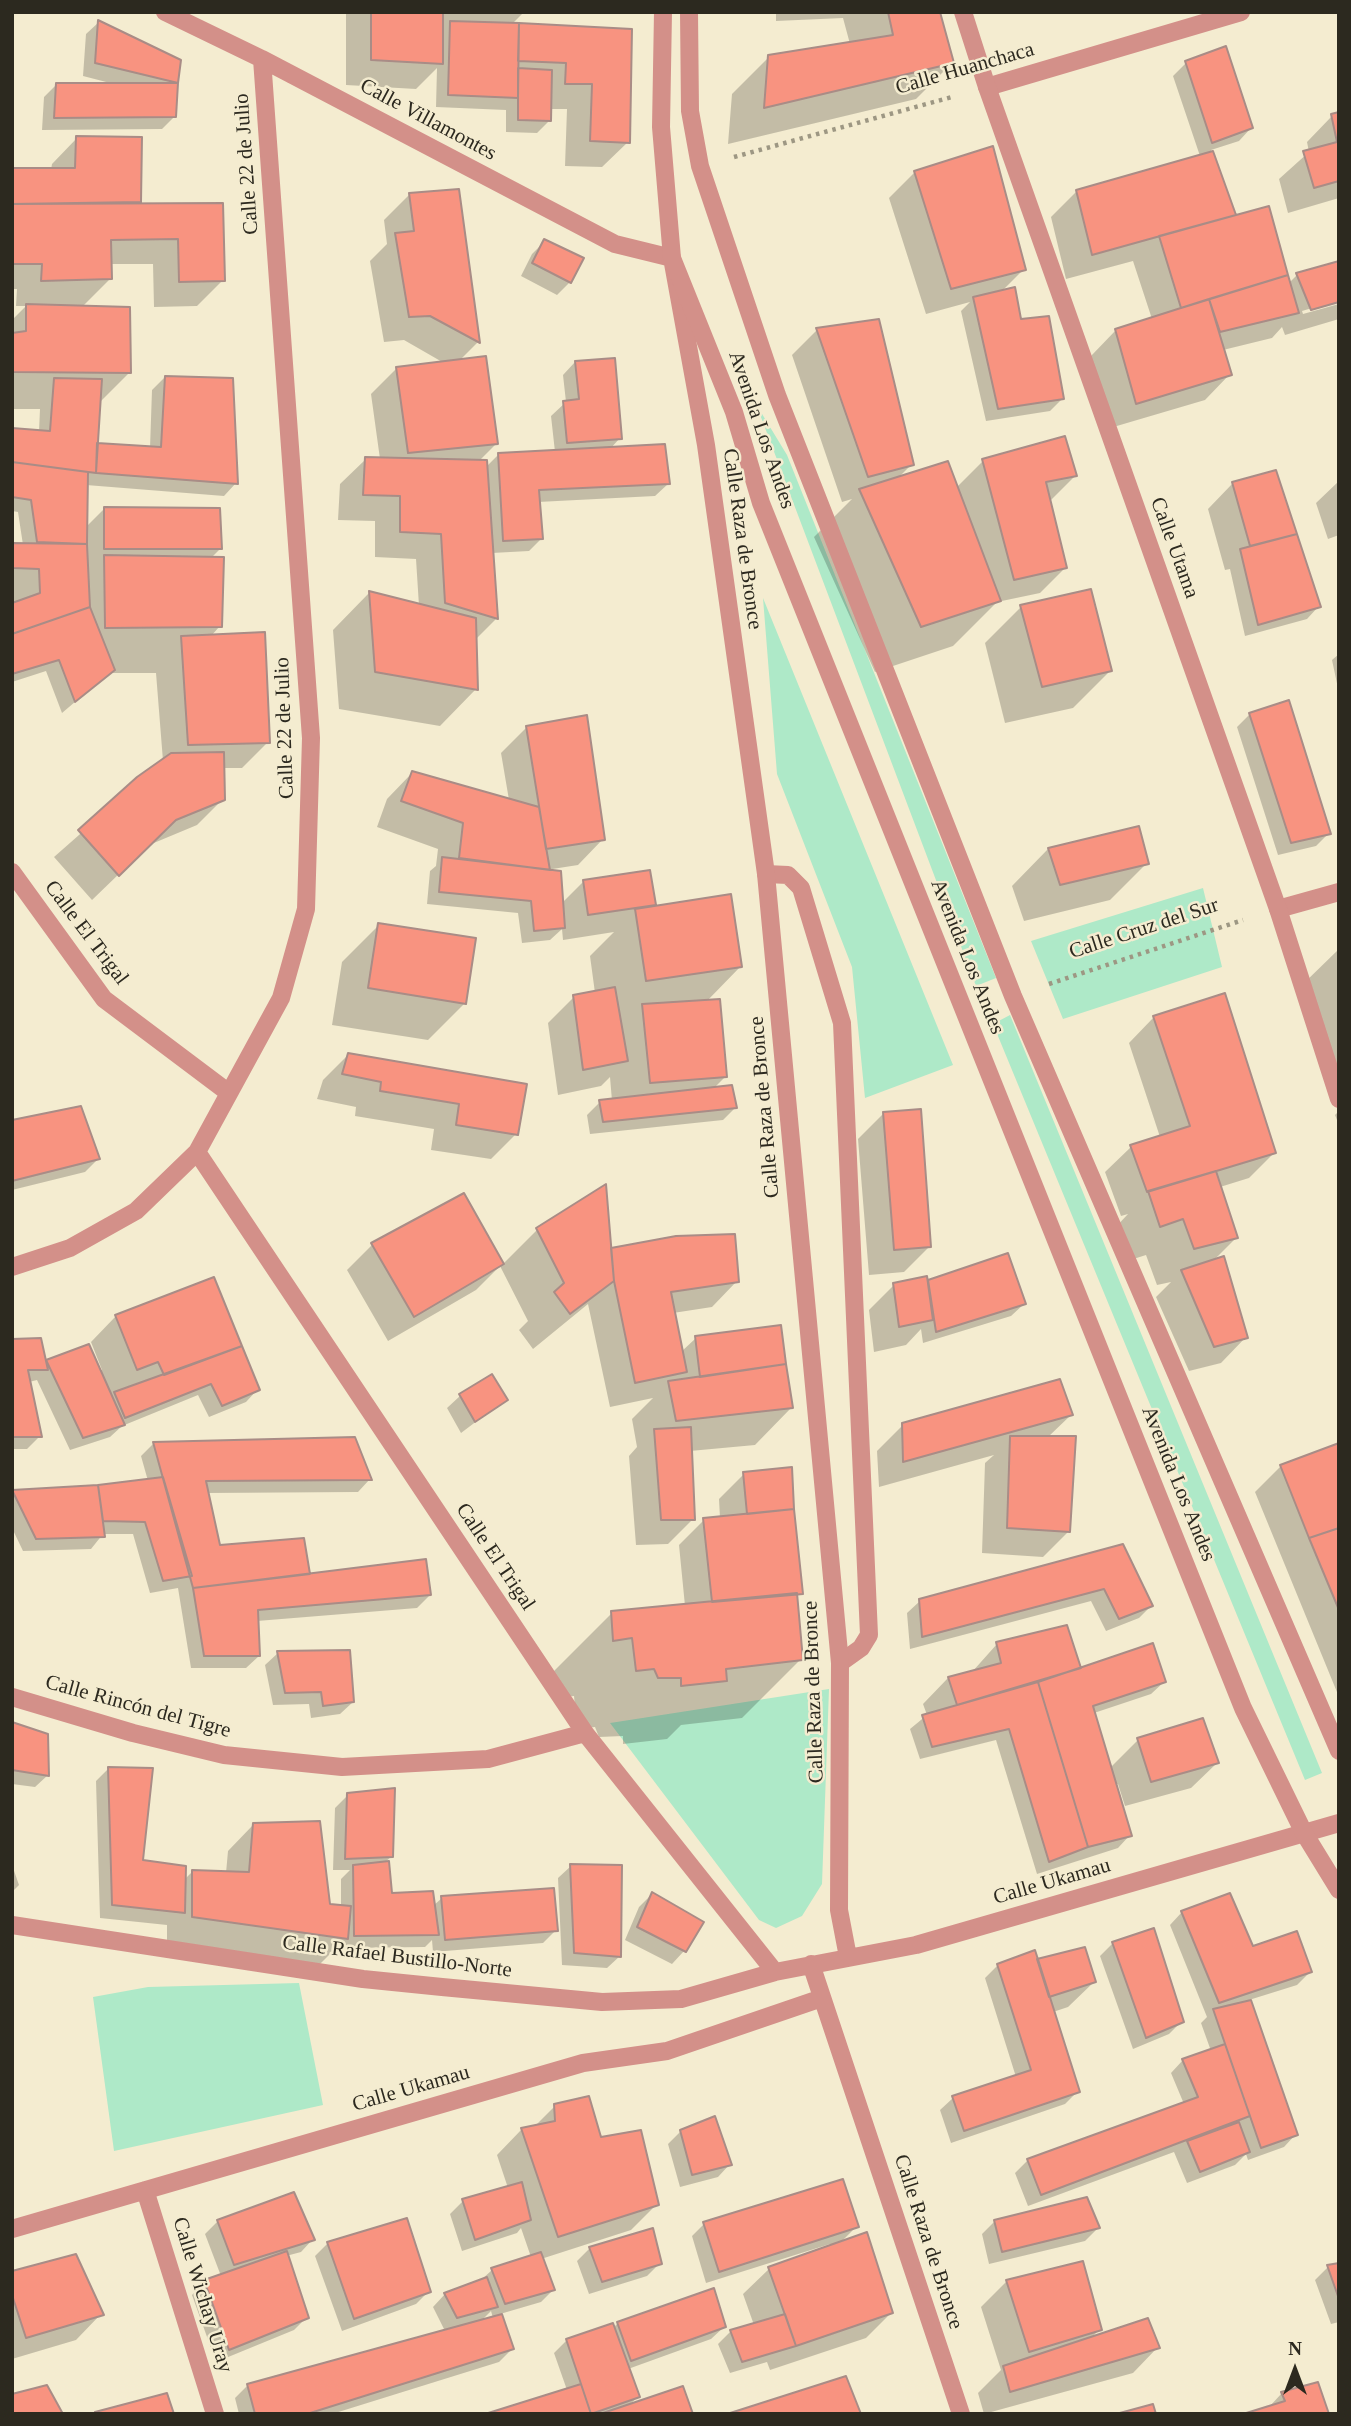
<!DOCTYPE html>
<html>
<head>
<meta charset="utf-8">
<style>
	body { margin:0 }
	#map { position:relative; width:1351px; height:2426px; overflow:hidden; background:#f4ecd0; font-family:Georgia,serif }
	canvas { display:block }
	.frame { position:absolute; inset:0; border:14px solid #2c291f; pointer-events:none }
	.north { position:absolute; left:1260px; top:2335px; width:70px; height:70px; -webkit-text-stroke:5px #f4ecd0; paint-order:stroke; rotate:0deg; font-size:19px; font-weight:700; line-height:28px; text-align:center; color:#2c291f }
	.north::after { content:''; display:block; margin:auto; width:24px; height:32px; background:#2c291f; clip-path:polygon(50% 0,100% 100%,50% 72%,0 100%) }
</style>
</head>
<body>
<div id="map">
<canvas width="1351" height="2426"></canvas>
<div class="frame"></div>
<div class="north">N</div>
</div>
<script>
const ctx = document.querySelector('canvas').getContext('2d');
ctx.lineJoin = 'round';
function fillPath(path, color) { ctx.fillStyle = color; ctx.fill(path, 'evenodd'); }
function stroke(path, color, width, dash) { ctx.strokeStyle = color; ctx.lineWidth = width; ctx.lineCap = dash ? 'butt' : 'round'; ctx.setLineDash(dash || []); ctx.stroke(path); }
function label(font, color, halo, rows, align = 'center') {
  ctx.font = font + ' Georgia,serif'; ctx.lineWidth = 5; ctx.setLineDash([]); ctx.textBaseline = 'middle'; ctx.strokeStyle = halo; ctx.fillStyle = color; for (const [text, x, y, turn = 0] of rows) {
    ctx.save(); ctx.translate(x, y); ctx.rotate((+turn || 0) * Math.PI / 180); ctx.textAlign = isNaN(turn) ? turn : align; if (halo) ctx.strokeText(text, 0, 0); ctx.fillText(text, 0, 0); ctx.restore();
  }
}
const green = new Path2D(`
	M756,404l31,51 209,523 -20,8z
	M763,598l190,467 -88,33 -13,-131 -75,-193z
	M1203,888l19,79 -159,52 -32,-78z
	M1010,1015l312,758 -17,7 -312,-756z
	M829,1689l-7,195 -20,32 -26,12 -17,-8 -149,-197z
	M299,1983l24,122 -209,46 -21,-154 55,-10z`);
const shadow = new Path2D(`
	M346,12h178l-12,12 119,6 -3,112 -26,25 -37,-1 2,-57h-18v12l-12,12 -31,-1v-22l-70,-3 1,-39 -21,21 -70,-4z
	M776,12h162l14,51 -36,36 -188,45 4,-50 37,-37 81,-13 -7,-26 -67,3z
	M99,22l80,39 -4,55 -13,13 -120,1 2,-33 13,-13h57l-31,-8 3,-42z
	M1186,63l65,65 -12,13 -28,9 24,67 54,66 8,-8 42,25 -37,11 1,3 36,-10v15l-54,16 -3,-8 -10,11 -49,12 7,24 -25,26 -95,28 -19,-72 25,-26 36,-11 -19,-58 -67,18 -15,-62 25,-25 124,-36 -27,-80z
	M1339,114v84l-51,15 -9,-34 30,-27 -2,-10 25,-26z
	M77,138l62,63 -4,4 86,-1 2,76 -26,26 -43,1 -1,-43h-43v15l-28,28 48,65 -32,32 -3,40 55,4 2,-58 13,-13 71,106 -12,13 -138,-11v42l18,-18 116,40 -9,9 9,68 -9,10 57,106 -26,26h-20l1,31 -26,26 -48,20 -57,55 -38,-43 109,-96 -7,-88h-47l-47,40 -16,-42 -34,11v-137h11l-5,-33 -6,-1v-81l27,2 1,-23h-28v-89l14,-14h-10l1,-17h-5v-119h39l1,-6z
	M915,172l109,97 -23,23 62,106 -13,13 -64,10 -25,-110 9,-9 -44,12 -37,-116z
	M457,191l21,151 -19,19 38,82 -19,19 8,5 12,-12 57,-3 -4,-36 15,-14 -3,-27 12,-13 45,76 -10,11 58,35 -13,12 -117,6 4,36 -13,13 -37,2 4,66 -21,21 1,49 -36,37 -101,-17 -6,-79 36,-37 50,13 -3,-47 -41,-2v-36l-37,-1 2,-36 26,-25h14l-9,-65 26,-26 47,-5 -40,-23 -20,2 -14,-81 17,-17 -3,-24 25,-25z
	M545,241l25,41 -13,13 -36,-19 11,-22z
	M817,330l95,134 -15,15 59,9 27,-27 92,15 -26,26 16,66 -25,25 -43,9 -44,44 -78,26 -61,-135 38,-38 -10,3 -50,-147z
	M1339,481v54l-11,4 -12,-36z
	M1233,483l62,51 24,72 -12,13 -62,17 -15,-67 -5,1 -17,-61z
	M1021,607l89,64 -37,37 -68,15 -20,-80z
	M1339,654v39l-7,-33z
	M1250,714l79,119 -13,13 -38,9 -41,-128z
	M526,728l77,111 -25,26 -32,5 15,34 23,-23 70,24 -3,3 90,58 -35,36 19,75 -12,12 22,19 -12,12 -133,14 -3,-19 13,-13 12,-1 -2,-24 -9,9 -43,9 -10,-72 26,-26 21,-4 -5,-37 24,-24 -51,8 -1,-11 -12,11 -28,3 -4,-30 -91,-9 3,-33 6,-5 2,-17 -61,-22 10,-28 25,-26 97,27 -8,-47z
	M1138,828l9,35 -37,37 -86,21 -12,-35 36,-37z
	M379,925l86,78 -37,37 -96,-15 10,-63z
	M1339,949v127l-37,-91z
	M1154,1017l120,136 -25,25 -29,9 16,51 -23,23 33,76 -25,26 -32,8 -33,-74 15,-15 -14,3 -11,-30 -22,7 -11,-32 15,-16 -7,2 -16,-44 26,-25 29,-10 -31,-94z
	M348,1055l177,31 -9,48 -25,25 -60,-9 3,-21 -79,-13 1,-9 -39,-8 6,-19z
	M1339,1111v14l-4,-10z
	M884,1113l46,133 -26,26 -35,3 -11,-136z
	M12,1122l86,37 -13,13 -73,18z
	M605,1187l5,65 127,29 -25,26 -39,6 8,39 15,-14 95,70 -36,37 -65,6 3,68 -25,25 -32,1 -7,-89 8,-9 -5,-28 21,-21 -43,9 -22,-103 -55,45 -14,-19 9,-9 -28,-55 -24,24 -88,51 -41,-71 25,-25 130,20 35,-35z
	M929,1282l95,22 -13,12 -88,27 -2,-14 -15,16 -32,7 -5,-42 25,-25z
	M116,1316l142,73 -12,13 -37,15 -11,-22 -76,31 -12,11 -40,13 -33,-70 -8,2 11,54 -13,13h-15v-109l33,22 43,-16 11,25 3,-1 -11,-28z
	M492,1376l14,23 -45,34 -14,-25 13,-12z
	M1071,1415l-23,22 21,94 -26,26 -61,-4 3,-90 9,-8 -115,32 -2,-36 26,-26z
	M354,1439l16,40 -12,13 -151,1 11,54 91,29 121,19 -13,13 -160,13 2,35 -13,12h-55l-13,-80 -28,5 -17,-59h-30l-12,15 -68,2 -11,-23 1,-37 135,-10 -7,-25 12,-12z
	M1339,1445v252l-84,-205 26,-26z
	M744,1474l57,119 -6,5 6,61 -59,59 -61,7 -14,14 -44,5v-8l-24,1 -4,-10 -18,2 -3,-33 -19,2 -2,-26 59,-59 73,-7 -6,-61 25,-25 16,-2 -1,-19z
	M1122,1546l29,60 -12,12 -33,13 -15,-30 -181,48 -3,-36 13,-12z
	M997,1644l83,26 84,12 -13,12 -57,19 16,55 28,-28 79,23 -26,25 -66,18 -7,-22 -3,1 15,50 -12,13 -81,26 -41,-134 -76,19 -10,-30 17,-14 -4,-11 25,-26 24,-6z
	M278,1653l75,49 -13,12 -29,4 -2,-14 -36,1 -8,-40z
	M12,1724l36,51 -13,12 -23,-3z
	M108,1769l33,93 43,18 8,-8 34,1 2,-22 25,-26 75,80 13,2v-28l9,-9h-17l2,-62 13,-13 44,61 -8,7 7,32 42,11 9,-8 114,32 -13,13 -110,9 -1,-12 -7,7 -83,1v-6l-22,22 -153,-22v-17l-67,-7 -4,-137z
	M12,1865l7,20 -7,7z
	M571,1866l49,90 -13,12 -45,-3 -4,-87z
	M652,1894l32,57 -12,13 -47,-24 14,-33z
	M1182,1912l70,36 58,24 -13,13 -48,15 47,134 -12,13 -36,13 -2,-6 -11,11 -48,18 -13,-31 -146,54 -13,-33 13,-13 156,-56 -13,-31 12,-13 28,-9 -10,-28 6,-6 -37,-92z
	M1113,1943l69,78 -13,13 -36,15 -33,-93z
	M1036,1961l58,21 -26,25 -15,5 25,79 -13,13 -114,39 -11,-33 13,-12 63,-21 -31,-99 13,-13z
	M555,2106l45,33 57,65 -26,26 -90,29 12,31 -12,12 -41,12 12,35 -13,13 -167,52h-93l-4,-16 13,-13 197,-54 -12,-24 12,-13 35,-13 12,-11 39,-13 -10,-29 -4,5 -55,18 -12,-37 13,-13 45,-13 -11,-33 25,-26 12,-2zM491,2311l2,7 -13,4z
	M681,2131l49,33 -12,13 -38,10 -12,-43z
	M218,2221l95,18 -12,13 -15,4 21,61 -13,13 -78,32 -24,-67 12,-13 17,-6 -16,-42z
	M995,2221l103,7 -13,13 -96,23 -7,-30z
	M704,2224l153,2 -17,17 51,70 -25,25 -96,32 -3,-8 -37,11 -12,-29 13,-13 23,-6 -11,-31 26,-25 62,-22 -1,-3 -124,39 -14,-47z
	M328,2243l101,48 -13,13 -74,27 -27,-75z
	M590,2248l70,15 -13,13 -58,18 -12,-33z
	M1339,2264v58l-8,2 -16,-44 13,-13z
	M12,2273l89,41 -25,26 -64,19z
	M1007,2281l93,48 -10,10 68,8 -25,26 -149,41 -6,-21 23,-23 -20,-63z
	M618,2323l106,4 -13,12 -83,30 10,28 -10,9 63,8h-200l76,-24 -13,-37 13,-13 46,-12z
	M1282,2393l45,21 -57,-8z`);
const building = new Path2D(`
	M371,12h72v52l-72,-4z
	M888,12h52l14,51 -190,45 4,-53 125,-20z
	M98,20l83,40 -3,23 -83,-20z
	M450,21l69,2 -1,75 -70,-3z
	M519,23l113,6 -2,114 -40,-2 2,-57h-27l1,-21 -48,-2z
	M1226,46l27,82 -41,15 -27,-82z
	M518,68l34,2 -1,51 -33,-1z
	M56,83h122l-2,34 -122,1z
	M1339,112v69l-25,7 -11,-37 34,-9 -6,-28z
	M76,136l66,1 -1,65 -129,2v-36h63z
	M993,146l33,124 -75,19 -37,-118z
	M1213,151l23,64 -144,40 -16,-65z
	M459,189l21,154 -50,-27 -21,1 -14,-84 19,-2 -5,-38z
	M223,203l2,78 -46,1 -1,-43 -67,1 1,39 -71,2 1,-17h-30v-60z
	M1269,206l19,69 -107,33 -22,-72z
	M544,239l40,19 -13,25 -39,-20z
	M1339,261v41l-28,8 -15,-37z
	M1288,275l11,38 -79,19 -11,-33z
	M1015,287l6,32 28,-3 15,83 -66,10 -25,-112z
	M1209,299l23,76 -96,29 -21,-75z
	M26,304l104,3 1,66 -119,-1v-39l14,-2z
	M879,319l35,146 -46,12 -52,-149z
	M486,356l12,88 -90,9 -12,-86z
	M615,358l7,81 -55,4 -4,-42 16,-2 -4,-38z
	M165,376l68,2 5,106 -142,-11 1,-30 64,4z
	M54,378l48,1 -6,94 -84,-11v-34l38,3z
	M1065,436l12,40 -31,6 21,86 -53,12 -32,-121z
	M665,444l5,40 -131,6 4,49 -40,2 -5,-88z
	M365,457l122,3 11,159 -53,-16 -4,-69 -41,-2v-36l-37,-1z
	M948,461l53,140 -80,26 -62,-138z
	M12,462l76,10 -1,72 -50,-2 -6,-42 -19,-3z
	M1276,470l21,64 -47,12 -18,-64z
	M104,507l116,1 2,41h-118z
	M1297,534l24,73 -63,18 -18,-76z
	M12,543l75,1 3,63 -78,27v-31l28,-10 -1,-24 -27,-1z
	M104,555l120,2 -2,70 -117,1z
	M1091,589l21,82 -70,16 -22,-82z
	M369,591l107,27 2,72 -103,-18z
	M90,607l25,63 -40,32 -16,-42 -47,14v-40z
	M265,632l5,111 -82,2 -7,-109z
	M1289,700l42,134 -40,9 -42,-130z
	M587,715l18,125 -59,9 -20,-123z
	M224,752l1,48 -49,20 -57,56 -41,-46 59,-53 34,-24z
	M412,771l127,36 11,63 -91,-12 4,-35 -62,-22z
	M1139,826l10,38 -89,21 -12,-37z
	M442,857l119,14 4,57 -31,3 -3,-30 -92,-9z
	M650,870l6,35 -68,10 -5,-35z
	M731,894l11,73 -96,14 -11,-72z
	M378,923l98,15 -10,66 -98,-16z
	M615,987l13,74 -45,9 -10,-75z
	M1225,993l51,160 -129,39 -17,-47 60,-19 -37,-110z
	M720,999l7,78 -77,6 -8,-79z
	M348,1053l179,31 -9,51 -62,-10 3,-21 -79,-13 1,-9 -39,-8z
	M732,1085l5,23 -134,14 -4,-22z
	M81,1106l19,53 -88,22v-61z
	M921,1109l10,138 -37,3 -11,-138z
	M1216,1171l22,67 -44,11 -11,-30 -23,8 -12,-36z
	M606,1184l8,97 -44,33 -16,-22 10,-9 -28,-55z
	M464,1193l40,71 -90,53 -43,-74z
	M735,1234l4,48 -68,10 16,80 -52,11 -21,-102 -3,-33 65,-12z
	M1008,1253l18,51 -90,28 -8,-52z
	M1224,1256l24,82 -34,9 -33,-77z
	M927,1276l6,44 -34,7 -6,-44z
	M214,1277l28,69 -78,29 -6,-13 -21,8 -22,-55z
	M781,1325l5,39 -86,13 -5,-41z
	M41,1338l7,32h-20l14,67h-30v-98z
	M89,1344l36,81 -42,13 -37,-78z
	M242,1346l18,44 -38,16 -11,-22 -86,34 -11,-26z
	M786,1364l7,44 -117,13 -8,-40z
	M492,1374l16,26 -33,22 -16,-28z
	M1060,1379l13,36 -170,47 -1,-39z
	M691,1427l4,93h-34l-7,-91z
	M1010,1436h66l-6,96 -63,-4z
	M355,1437l17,43 -166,1 14,64 84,-7 6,36 -117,14 -40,-146z
	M1339,1443v85l-30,10 -29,-73z
	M792,1467l2,42 -47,5 -4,-42z
	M163,1477l29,99 -29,5 -18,-59 -42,-1 -5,-36z
	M98,1485l7,52 -69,2 -24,-49z
	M794,1509l9,85 -91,8 -9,-84z
	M1339,1528v82l-30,-72z
	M1123,1544l30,62 -34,13 -15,-30 -182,48 -3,-38z
	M426,1559l5,36 -173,15 2,46h-56l-11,-68z
	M797,1593l6,67 -77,9 1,12 -46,5v-8h-23l-4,-9 -18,2 -4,-33 -19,3 -2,-30z
	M1067,1625l14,43 -124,37 -9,-28 53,-14 -5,-21z
	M1153,1643l13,39 -73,24 39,130 -44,11 -50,-165z
	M350,1650l4,52 -31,4 -2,-14 -36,1 -8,-42z
	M1038,1682l50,165 -39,15 -40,-133 -77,18 -10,-32z
	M1203,1718l16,45 -68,19 -14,-44z
	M12,1722l36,12 1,42 -37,-6z
	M108,1767l45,1 -10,92 43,6 -1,47 -73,-8z
	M395,1788l-2,69 -48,2 2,-66z
	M320,1821l10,83 21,2 -3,33 -156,-22v-47l57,2 4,-49z
	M389,1861l3,32 41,-2 6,44 -85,1 -1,-71z
	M570,1864l52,1 -1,92 -47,-4z
	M554,1888l4,43 -113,9 -4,-44z
	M652,1892l52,30 -18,30 -49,-25z
	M1230,1893l23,53 44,-15 15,41 -93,31 -38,-92z
	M1154,1928l30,94 -38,16 -34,-96z
	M1085,1947l11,35 -47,15 -12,-38z
	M1035,1950l45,142 -116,39 -12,-35 79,-26 -34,-106z
	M1251,2000l47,135 -37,13 -48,-139z
	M1225,2044l25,72 -209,79 -14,-36 171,-62 -16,-38z
	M589,2096l12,41 40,-7 18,75 -101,32 -37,-109 34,-7 -1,-17z
	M715,2116l17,49 -40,10 -12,-45z
	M1239,2122l11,30 -50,20 -13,-31z
	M843,2179l16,48 -140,45 -16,-50z
	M522,2182l9,38 -56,20 -13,-41z
	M294,2192l21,48 -81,25 -17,-45z
	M1087,2197l13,31 -98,24 -8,-32z
	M407,2218l24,74 -77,27 -27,-77z
	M653,2228l9,36 -60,18 -13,-35z
	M867,2232l26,81 -97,33 -28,-79z
	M287,2251l22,67 -80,32 -25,-70z
	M541,2252l14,38 -50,14 -14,-36z
	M76,2254l28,61 -78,23 -14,-43v-24z
	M1083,2261l19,69 -73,22 -23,-72z
	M1339,2263v36l-12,-34z
	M487,2277l11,30 -41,11 -13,-25z
	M714,2288l12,39 -95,34 -14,-39z
	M502,2314l12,35 -207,65h-52l-8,-30z
	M785,2314l11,32 -54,16 -12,-32z
	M1148,2318l12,30 -150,44 -7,-26z
	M613,2323l27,74 -49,17 -25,-75z
	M846,2376l15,38h-134z
	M1318,2382l11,32h-86l42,-13 -4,-9z
	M581,2384l10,30h-106z
	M47,2385l16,29h-51v-20z
	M683,2386l10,28h-93z
	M167,2393l7,21h-78l-1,-2z
	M1153,2404l3,10h-40z`);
const path = new Path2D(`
	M734,157l218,-60
	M1049,984l194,-64`);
const service = new Path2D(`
	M689,12l1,99 10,55 77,229 236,601 326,755
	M766,874l22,1 13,13 41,135 27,612 -8,13 -21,15`);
const minor = new Path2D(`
	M165,12l97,47 353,185 57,14 34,187 60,429 74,789 -1,247 9,47
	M987,87l254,-75
	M12,872l92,127 125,94
	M1278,909l61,-17
	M197,1152l388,581 190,239
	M12,1267l58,-19 66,-37 61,-59 84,-154 25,-89 5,-171 -49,-679
	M12,1697l121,36 91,22 118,12 146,-8 97,-26
	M12,1925l351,54 79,8 160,15 79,-3 94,-27 141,-27 423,-122
	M811,1964l150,450
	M145,2190l70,224
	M12,2229l571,-166 84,-12 155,-53`);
const tertiary = new Path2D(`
	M663,12l-2,115 11,131 62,154 27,91 482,1205 61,125 35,57
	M963,12l24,75 291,822 61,190`);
const streetNames = [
	["Calle Huanchaca",965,69,-16],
	["Calle Villamontes",428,120,28],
	["Calle 22 de Julio",247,164,-94],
	["Avenida Los Andes",761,430,71],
	["Calle Raza de Bronce",742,539,82],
	["Calle Utama",1174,548,70],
	["Calle 22 de Julio",285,728,-92],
	["Calle Cruz del Sur",1144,929,-18],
	["Calle El Trigal",86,933,53],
	["Avenida Los Andes",967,957,68],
	["Calle Raza de Bronce",765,1107,-95],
	["Avenida Los Andes",1178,1484,68],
	["Calle El Trigal",495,1557,56],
	["Calle Raza de Bronce",814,1692,-92],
	["Calle Rincón del Tigre",138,1707,15],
	["Calle Ukamau",1052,1882,-16],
	["Calle Rafael Bustillo-Norte",397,1957,7],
	["Calle Ukamau",411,2089,-16],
	["Calle Raza de Bronce",928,2242,72],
	["Calle Wichay Uray",202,2295,73]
];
fillPath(green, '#aee9c8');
fillPath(shadow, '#0003');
fillPath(building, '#f89380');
stroke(building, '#a98c86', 2);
stroke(path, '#9d9783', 4.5, [3.5, 5]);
stroke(service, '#d39089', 18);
stroke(minor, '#d39089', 18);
stroke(tertiary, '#d39089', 18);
label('21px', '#2c291f', '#f4ecd0', streetNames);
</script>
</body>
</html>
